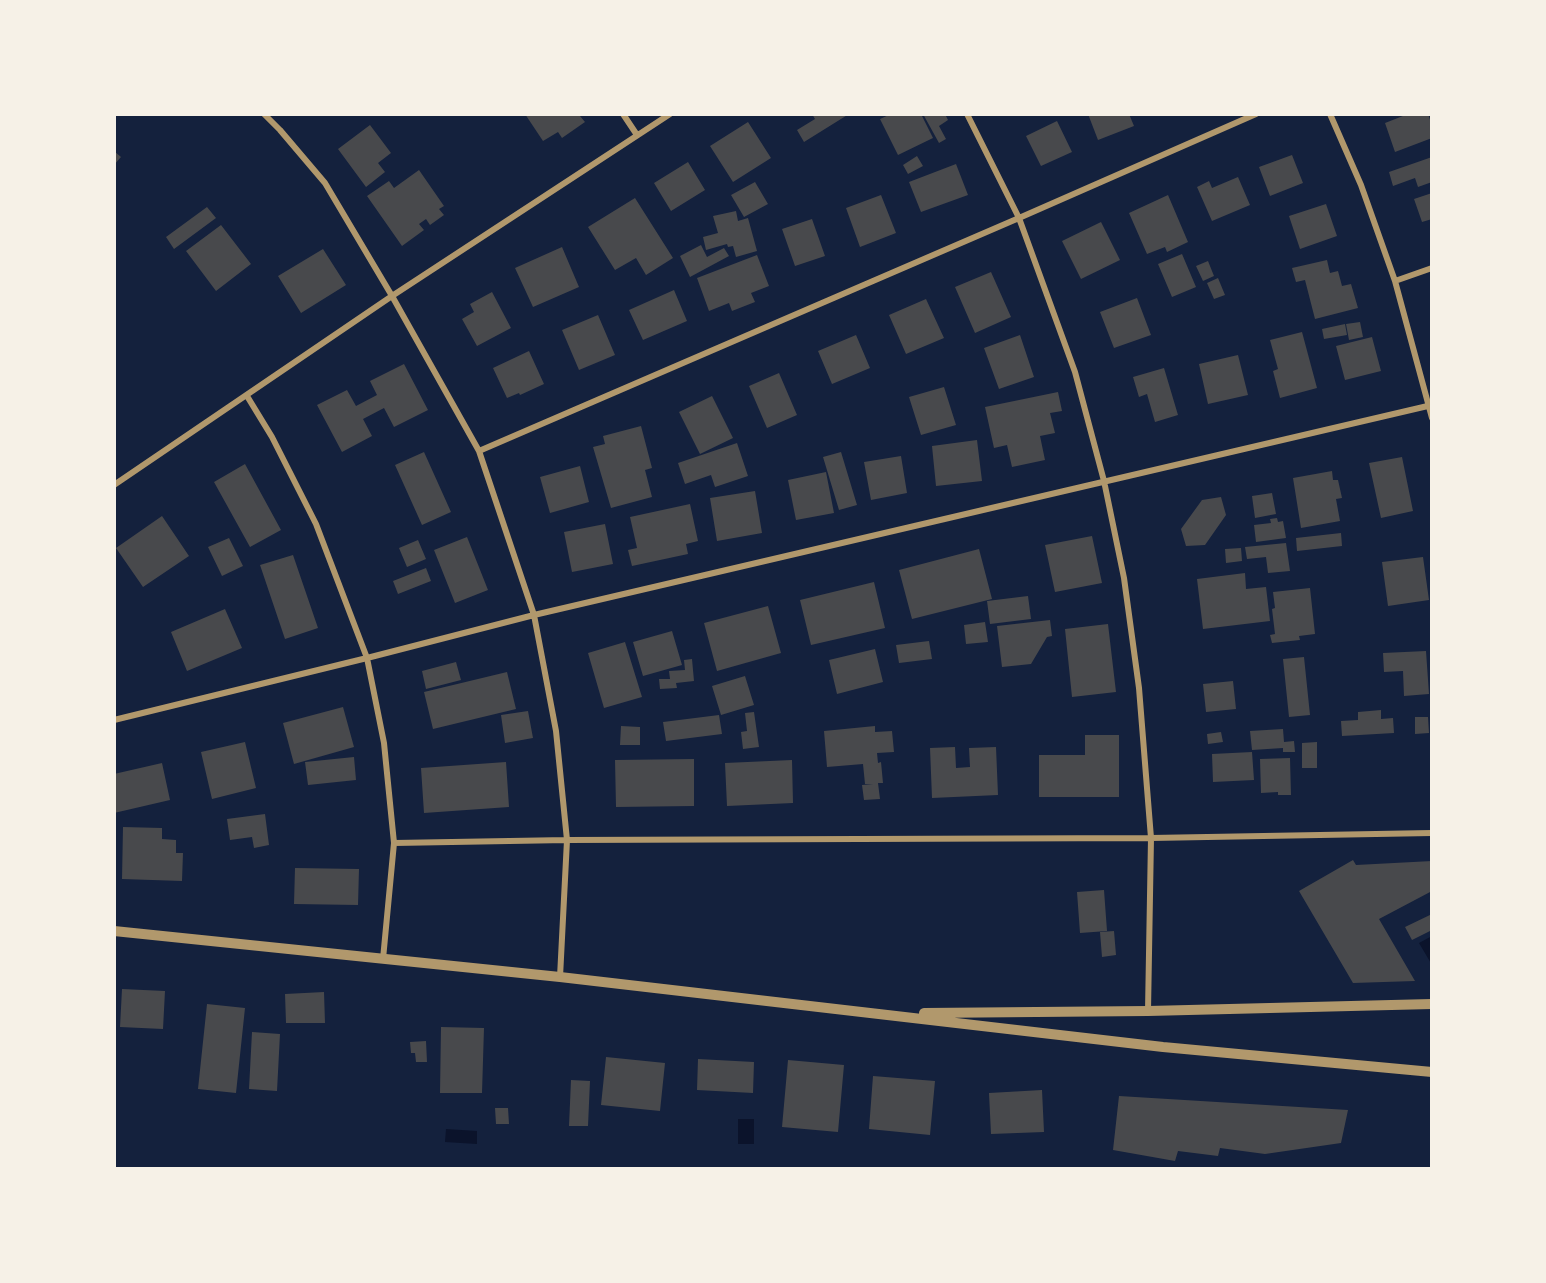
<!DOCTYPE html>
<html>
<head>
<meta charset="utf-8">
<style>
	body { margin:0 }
	#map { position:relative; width:1546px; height:1283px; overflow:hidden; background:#14213d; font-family:Signika,sans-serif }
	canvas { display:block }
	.frame { position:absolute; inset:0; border:116px solid #f6f1e7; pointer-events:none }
</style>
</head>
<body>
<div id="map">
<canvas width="1546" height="1283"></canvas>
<div class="frame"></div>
</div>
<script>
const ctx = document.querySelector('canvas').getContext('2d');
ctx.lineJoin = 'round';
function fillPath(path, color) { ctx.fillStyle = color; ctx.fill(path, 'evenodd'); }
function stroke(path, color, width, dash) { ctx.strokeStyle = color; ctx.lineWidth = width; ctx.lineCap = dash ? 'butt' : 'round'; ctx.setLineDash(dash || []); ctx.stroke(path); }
const water = new Path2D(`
	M1432,936v29l-13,-22z
	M738,1119h16v25h-16z
	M446,1129l31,2v13l-32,-2z`);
const building = new Path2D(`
	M525,114h57l-2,2 5,6 -23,16 -4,-6 -15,9z
	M812,114h37l-45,28 -7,-12 18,-11z
	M891,114h30l12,24 -35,17 -18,-36z
	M923,114h22l3,6 -9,6 7,13 -7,4z
	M1088,114h41l5,12 -36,14z
	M1408,114h20l4,11v13l-37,14 -10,-29z
	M1057,121l15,31 -31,14 -15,-30z
	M748,122l23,36 -38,24 -23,-36z
	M370,125l21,28 -13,10 7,9 -19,15 -28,-38z
	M114,151l7,6 -7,8z
	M1292,155l11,28 -33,13 -11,-29z
	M917,156l6,10 -15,8 -5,-9z
	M1432,157v25l-14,5 -3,-9 -22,8 -4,-14z
	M688,162l17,28 -34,21 -17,-28z
	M956,164l12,31 -47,17 -12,-30z
	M419,170l25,36 -5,3 5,6 -14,10 -4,-6 -7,5 5,6 -22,16 -35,-50 22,-15 5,7z
	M1238,177l12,28 -38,16 -15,-34 12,-6 3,7z
	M755,182l13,22 -24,13 -13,-22z
	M1432,193v26l-10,3 -8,-23z
	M881,195l15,38 -36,14 -14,-39z
	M1168,195l20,47 -21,10 -2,-5 -18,7 -18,-41z
	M635,198l38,60 -27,17 -10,-17 -21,12 -27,-43z
	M1326,204l11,32 -37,13 -11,-33z
	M207,207l9,11 -42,31 -8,-12z
	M736,211l2,10 10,-3 9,33 -21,6 -3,-11 -5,1 -1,-3 -21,6 -3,-13 15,-4 -5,-17z
	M812,219l13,37 -30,10 -13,-37z
	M1101,222l19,38 -39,19 -19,-38z
	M221,225l30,39 -35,27 -30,-40z
	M701,245l6,12 17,-9 5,8 -39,21 -10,-21z
	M562,247l17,40 -46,20 -18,-39z
	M323,249l23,36 -45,28 -23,-37z
	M1182,254l14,33 -24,10 -14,-33z
	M757,255l12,31 -18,7 4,9 -23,9 -3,-8 -20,8 -12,-33z
	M1327,260l3,13 8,-2 4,15 9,-2 7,24 -43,11 -10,-39 -9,2 -4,-14z
	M1208,261l6,15 -11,5 -7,-15z
	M991,272l20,45 -36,16 -20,-46z
	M1218,278l7,17 -11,4 -7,-16z
	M674,290l13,31 -44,19 -14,-30z
	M492,292l19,36 -34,18 -15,-27 12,-7 -4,-8z
	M1137,298l14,37 -37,13 -14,-36z
	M926,299l18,39 -38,16 -17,-39z
	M598,315l17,40 -36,15 -17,-40z
	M1360,322l3,15 -14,3 -3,-16z
	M1345,324l2,11 -23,4 -2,-10z
	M1302,332l15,56 -37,10 -7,-27 5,-2 -8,-29z
	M856,335l14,33 -38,16 -14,-33z
	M1020,335l14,42 -35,12 -15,-41z
	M1372,337l9,34 -36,9 -9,-34z
	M529,351l15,33 -24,11 -1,-2 -12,5 -14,-30z
	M1238,355l10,40 -40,9 -9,-40z
	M404,364l24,46 -34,17 -10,-19 -21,11 9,17 -30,16 -25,-47 30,-15 9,16 21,-11 -7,-14z
	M1164,368l14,47 -23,7 -8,-28 -8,3 -6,-20z
	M779,373l18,42 -30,13 -18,-42z
	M944,387l12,38 -35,10 -12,-38z
	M1058,392l4,19 -12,2 5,20 -15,3 5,24 -33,7 -5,-22 -13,3 -9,-41z
	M712,396l21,42 -33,16 -21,-42z
	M641,426l11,42 -7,2 7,27 -41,11 -18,-61 12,-3 -2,-8z
	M977,440l5,41 -46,5 -4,-40z
	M737,443l11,33 -33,11 -4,-12 -26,9 -7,-21z
	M424,452l27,60 -29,13 -27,-60z
	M841,452l16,53 -18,5 -16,-53z
	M901,456l6,37 -36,7 -7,-38z
	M1402,457l11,54 -32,7 -12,-55z
	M245,464l36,66 -31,17 -36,-65z
	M580,466l9,36 -39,11 -10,-36z
	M1332,471l1,9h5l4,18 -6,1 4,22 -39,7 -8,-50z
	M826,472l8,41 -38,7 -8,-40z
	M755,491l7,42 -45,8 -7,-43z
	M1272,493l4,21 -21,4 -3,-22z
	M1221,497l5,18 -21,30 -19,1 -5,-17 21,-29z
	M690,504l8,37 -12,3 2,10 -56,12 -4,-16 9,-2 -7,-31z
	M162,516l27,40 -46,31 -27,-39z
	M1277,518l1,4 5,-1 3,17 -30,4 -2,-17 17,-2 -1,-4z
	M605,524l8,40 -41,8 -8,-40z
	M1341,533l1,13 -45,5 -1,-13z
	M1092,536l10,47 -47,9 -10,-47z
	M467,537l21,53 -33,13 -21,-53z
	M229,538l14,28 -21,10 -14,-29z
	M418,540l8,19 -19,8 -8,-19z
	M1286,543l4,28 -22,2 -2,-16 -19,2 -2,-12z
	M1241,548l1,13 -16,2 -1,-14z
	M979,549l13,50 -80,20 -13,-49z
	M293,555l25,73 -33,11 -25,-74z
	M1423,557l6,43 -41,6 -6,-44z
	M426,568l5,13 -33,13 -5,-13z
	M1245,573l1,16 20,-2 4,34 -67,8 -6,-50z
	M874,582l11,46 -74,17 -11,-45z
	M1310,588l5,46 -16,2 1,4 -28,3 -2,-8 5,-1 -3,-25 3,-1 -2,-16z
	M1028,596l3,23 -41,5 -3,-23z
	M768,606l13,47 -64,18 -13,-48z
	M225,609l17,39 -55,23 -16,-39z
	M1050,620l2,16 -5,1 -16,27 -29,3 -5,-41z
	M985,622l3,20 -22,2 -2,-19z
	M1108,624l8,68 -44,5 -7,-68z
	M672,631l10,34 -39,11 -10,-34z
	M929,641l3,18 -33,4 -3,-18z
	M625,642l17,55 -38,11 -16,-55z
	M875,649l8,33 -46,12 -8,-34z
	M1426,651l3,43 -25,2 -1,-25 -19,1 -1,-19z
	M1304,657l6,58 -21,2 -6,-58z
	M692,659l2,22 -18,2 1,5 -17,1 -1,-10h11l-1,-8 16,-1 -1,-10z
	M456,662l5,18 -35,9 -4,-18z
	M507,672l9,37 -83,20 -9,-37z
	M745,676l9,29 -33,10 -9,-29z
	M1233,681l3,28 -30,3 -3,-28z
	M343,707l11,40 -60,17 -11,-41z
	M1381,710v9l12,-1 1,15 -52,3 -1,-15 17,-1v-8z
	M528,711l5,27 -28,5 -4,-28z
	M754,712l5,35 -16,2 -2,-17 6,-1 -2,-18z
	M719,715l3,19 -56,7 -3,-19z
	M1415,717h13l1,16 -14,1z
	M621,726l19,1v18h-20z
	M875,726v6l17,-1 2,21 -17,1 1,10 3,-1 2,21h-5l2,16 -16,1 -2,-15 11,-1h-8l-2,-20 -36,3 -3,-36z
	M1283,729l1,13 10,-1 1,11h-12v-4l-31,2 -2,-19z
	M1221,732l2,10 -15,2 -1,-10z
	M1085,735h34v62h-80v-42h46z
	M245,742l11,46 -44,11 -11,-47z
	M1317,742v26h-15v-25z
	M955,747l1,21 14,-1 -1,-19 27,-1 2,48 -66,3 -2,-50z
	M1252,752l2,28 -41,2 -1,-28z
	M354,757l2,23 -48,5 -3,-23z
	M1290,758l1,37h-13v-3l-17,1 -1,-34z
	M694,759v47l-78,1 -1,-47z
	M792,760l1,43 -66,3 -2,-43z
	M506,762l3,45 -85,6 -3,-45z
	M162,763l8,37 -56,13v-39z
	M265,814l4,31 -15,3 -2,-11 -22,3 -3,-21z
	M123,827l39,1v11l14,1v13h7l-1,28 -60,-2z
	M1353,860l3,5 76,-4v30l-53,28 36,62 -62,2 -54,-92z
	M295,868l64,1 -1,36 -64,-1z
	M1104,890l3,41 -27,2 -3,-41z
	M1432,914v16l-20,10 -7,-13z
	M1114,931l2,24 -14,2 -2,-25z
	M122,989l43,2 -2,38 -43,-2z
	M324,992l1,31h-39l-1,-29z
	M207,1004l38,4 -9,85 -38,-4z
	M441,1027l43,1 -2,65h-42z
	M252,1032l28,2 -3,57 -28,-2z
	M426,1041l1,21h-11l-1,-9h-4l-1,-11z
	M606,1057l59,6 -5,48 -59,-6z
	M698,1059l56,3 -1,31 -56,-3z
	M788,1060l56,5 -6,67 -56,-5z
	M873,1076l62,5 -5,54 -61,-6z
	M571,1080l19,1 -2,45h-19z
	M1042,1090l2,42 -53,2 -2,-41z
	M1119,1096l229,14 -7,33 -76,11 -45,-6 -2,8 -40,-5 -3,10 -62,-11z
	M495,1108h13l1,16h-13z`);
const minor = new Path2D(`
	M264,114l16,16 45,53 67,113 87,155 55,164 22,116 11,109 -7,137
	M623,114l14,21
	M967,114l52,104 56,154 29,109 20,97 15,110 12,150 -3,173
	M1330,114l31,71 34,96 37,137
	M1395,281l37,-13
	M247,396l25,41 44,87 51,134 17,85 10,100 -11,116
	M479,451l540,-233 237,-104
	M114,485l278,-189 278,-182
	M114,720l253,-62 167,-43 898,-210
	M394,843l173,-3 584,-2 281,-5`);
const tertiary = new Path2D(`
	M114,931l446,46 603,70 269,25
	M924,1013l224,-2 284,-7`);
fillPath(water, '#0b132b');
fillPath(building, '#48494c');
stroke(minor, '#b1986c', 6);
stroke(tertiary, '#b1986c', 10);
</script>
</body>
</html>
